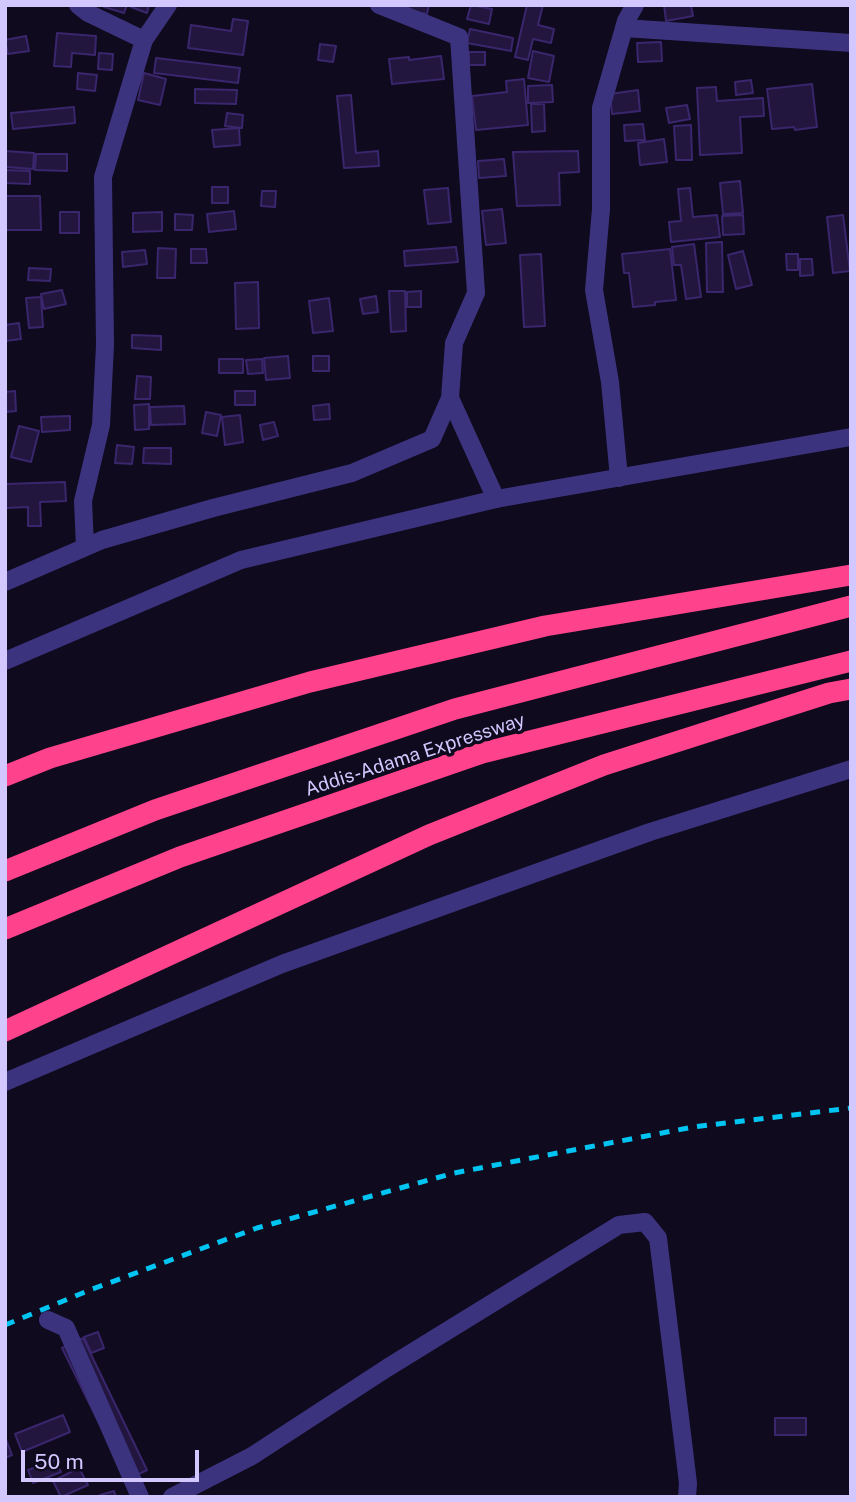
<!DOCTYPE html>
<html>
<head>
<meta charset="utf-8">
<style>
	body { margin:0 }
	#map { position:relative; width:856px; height:1502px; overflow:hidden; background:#0f0a1d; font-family:"Public Sans",sans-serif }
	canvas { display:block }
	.frame { position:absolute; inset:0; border:7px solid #d2c7ff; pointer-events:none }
	.scale { position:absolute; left:21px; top:1450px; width:178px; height:32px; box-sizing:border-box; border:4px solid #d2c7ff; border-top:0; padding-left:9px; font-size:21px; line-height:24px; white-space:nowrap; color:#d2c7ff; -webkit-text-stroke:5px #0f0a1d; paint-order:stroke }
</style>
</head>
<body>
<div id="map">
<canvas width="856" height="1502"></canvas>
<div class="frame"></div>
<div class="scale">50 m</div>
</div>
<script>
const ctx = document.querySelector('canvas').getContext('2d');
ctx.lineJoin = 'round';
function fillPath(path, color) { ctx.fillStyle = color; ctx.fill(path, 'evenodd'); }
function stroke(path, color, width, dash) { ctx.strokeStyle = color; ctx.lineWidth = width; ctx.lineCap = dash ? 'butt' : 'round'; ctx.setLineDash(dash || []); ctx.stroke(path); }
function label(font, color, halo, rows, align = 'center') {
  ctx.font = font + ' "Public Sans",sans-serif'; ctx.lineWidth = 7; ctx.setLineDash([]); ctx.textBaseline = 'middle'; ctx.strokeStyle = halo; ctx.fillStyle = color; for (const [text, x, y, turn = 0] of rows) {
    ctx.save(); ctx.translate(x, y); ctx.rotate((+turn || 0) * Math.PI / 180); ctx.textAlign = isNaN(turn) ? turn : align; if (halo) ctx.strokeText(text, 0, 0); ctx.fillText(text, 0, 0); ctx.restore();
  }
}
const building = new Path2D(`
	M105,5h22l-3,8 -20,-6z
	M132,5h17l-2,8 -16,-6z
	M386,5h43l-2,9 -41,-6z
	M471,5l21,4 -3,15 -22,-5z
	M527,5h16l-5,20 16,4 -3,14 -18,-4 -5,21 -13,-3z
	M664,5h27l2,11 -27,5z
	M233,19l15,2 -5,34 -55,-7 3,-23 40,6z
	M470,29l43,9 -2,13 -44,-8z
	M57,33l39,3 -1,19 -23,-2 -1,14 -17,-1z
	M26,36l3,15 -21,3 -3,-14z
	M661,42l1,19 -24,1 -1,-19z
	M320,44l16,2 -3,16 -15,-2z
	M533,51l21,5 -5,26 -21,-4z
	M469,52h16v13h-16z
	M99,53l14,1 -1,16 -14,-1z
	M441,56l3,23 -52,5 -3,-25 20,-2v3z
	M156,58l84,10 -2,15 -84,-10z
	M78,73l19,2 -2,16 -18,-2z
	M144,73l22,6 -6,26 -22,-5z
	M524,79l4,46 -52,5 -4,-34 35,-4 -1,-11z
	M751,80l2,13 -17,2 -1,-13z
	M812,84l5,43 -22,3 -1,-3 -22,2 -5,-40z
	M552,85l1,17 -25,1v-17z
	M716,87l1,14 46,-3 1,18 -24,1 2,36 -42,2 -3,-67z
	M195,89l42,1 -1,14 -41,-1z
	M638,90l2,21 -28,3 -2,-20z
	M351,95l5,58 22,-2 1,15 -35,2 -7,-72z
	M531,104h13l1,27 -13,1z
	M687,105l3,14 -21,4 -3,-15z
	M74,107l1,16 -62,6 -2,-16z
	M227,113l16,2 -1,13 -17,-2z
	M643,124l2,16 -20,1 -1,-16z
	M691,125l1,35h-16l-2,-34z
	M239,128l1,17 -26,2 -2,-17z
	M664,139l3,23 -27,3 -2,-22z
	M5,151l29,2 -1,16 -28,-2z
	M578,151l1,21 -20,1 1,32 -43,1 -4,-54z
	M36,154h31v17l-32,-1z
	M504,159l2,17 -27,2 -1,-17z
	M5,170l25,1v13l-25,-1z
	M740,181l3,32 -20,1 -3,-31z
	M212,187h16v16h-16z
	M448,188l3,34 -23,2 -4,-34z
	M690,188l3,29 24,-2 3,22 -49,5 -2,-20 12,-1 -3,-32z
	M262,191h14l-1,16 -14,-1z
	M5,196h35l1,34h-36z
	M502,209l4,34 -20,2 -4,-34z
	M234,211l2,18 -27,3 -2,-18z
	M60,212h19v21h-19z
	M162,212v19l-29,1v-19z
	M175,214l18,1 -1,15h-17z
	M743,215l1,19 -21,1 -1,-19z
	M843,215l7,56 -17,2 -6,-56z
	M722,242l1,50h-16l-1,-49z
	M694,244l7,53 -15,2 -5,-34h-7l-2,-18z
	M456,247l2,15 -53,4 -1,-15z
	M158,248l18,1 -1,29h-18z
	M191,249h15l1,14h-16z
	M670,249l6,51 -21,2v3l-22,2 -4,-34h-5l-2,-19z
	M145,250l2,14 -24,3 -1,-15z
	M743,251l9,34 -16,4 -8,-34z
	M541,254l4,72 -21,1 -4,-72z
	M786,254h12v16h-11z
	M800,259h12l1,16 -13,1z
	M29,268l22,1 -1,12 -22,-1z
	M258,282l1,46 -23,1 -1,-46z
	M62,290l4,14 -22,5 -3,-15z
	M389,291h16l1,40 -15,1z
	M421,291v16h-14v-15z
	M376,296l2,16 -15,2 -3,-15z
	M41,297l2,30 -14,1 -3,-30z
	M329,298l4,33 -20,2 -4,-32z
	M19,323l2,16 -16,2v-16z
	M132,335l29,1v14l-29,-2z
	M288,356l2,22 -24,2 -2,-22z
	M313,356h16v15h-16z
	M219,359h24v14h-24z
	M262,359l1,14 -15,1 -2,-14z
	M137,376l14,1 -1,22h-15z
	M15,391l1,20 -11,1v-20z
	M235,391h20v14h-20z
	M149,404v25l-14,1 -1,-25z
	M329,404l1,15 -16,1 -1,-14z
	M184,406l1,18 -34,1 -1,-18z
	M206,412l15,3 -4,21 -15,-3z
	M240,415l3,27 -18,3 -3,-28z
	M70,416v14l-28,2 -1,-15z
	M274,422l4,14 -15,4 -3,-15z
	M19,426l20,5 -8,31 -20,-5z
	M117,445l17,2 -2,17 -17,-1z
	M144,448h27v16l-28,-1z
	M65,482l1,19 -26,1 1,24h-13v-19l-23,1v-24z
	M98,1332l6,16 -13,5 -7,-16z
	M83,1338l64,132 -20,10 -65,-132z
	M63,1415l7,17 -48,20 -7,-18z
	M775,1418h31v17h-31z
	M5,1437l7,18 -7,3z
	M55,1460l6,12 -28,11 -5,-13z
	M79,1468l9,17 -27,12 -8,-16z
	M114,1491l2,6h-16v-2z`);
const minor = new Path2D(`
	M78,5l10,8 56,27
	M379,5l80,32 17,256 -22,50 -4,55 46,101
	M624,28l227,15
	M619,478l-9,-96 -16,-92 7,-81v-101l25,-87 9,-16
	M85,547l-2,-46 18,-76 4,-80 -2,-168 41,-137 24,-35
	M5,582l97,-42 111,-32 139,-35 80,-34 18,-41
	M48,1320l18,8 74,169
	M172,1497l80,-41 135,-88 232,-143 26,-3 13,16 30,245 -1,14`);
const tertiary = new Path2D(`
	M5,661l236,-101 255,-61 355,-62
	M5,1082l277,-118 368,-132 201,-63`);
const motorway = new Path2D(`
	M5,776l45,-18 260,-76 235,-56 306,-51
	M5,871l150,-61 300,-101 396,-103
	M5,929l175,-72 302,-104 369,-92
	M5,1031l424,-196 175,-70 225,-72 22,-4`);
const rail = new Path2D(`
	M5,1325l85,-35 167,-62 197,-55 239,-46 158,-19`);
const streetNames = [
	["Addis-Adama Expressway",415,755,-18]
];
fillPath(building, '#22163f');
stroke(building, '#3a266d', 2);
stroke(minor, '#3c337f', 18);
stroke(tertiary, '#3c337f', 18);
stroke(motorway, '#ff428c', 21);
stroke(rail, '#00c4f2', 5, [10, 9]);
label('19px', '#d2c7ff', '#0f0a1d', streetNames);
</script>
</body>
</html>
